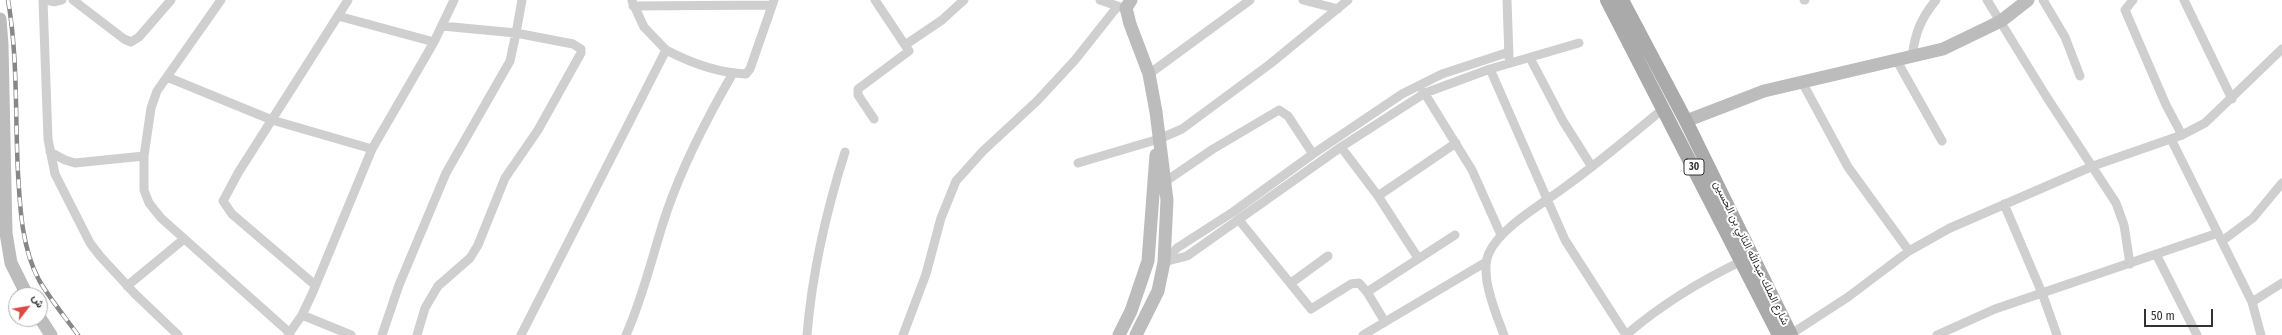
<!DOCTYPE html>
<html>
<head>
<meta charset="utf-8">
<style>
	body { margin:0 }
	#map { position:relative; width:2282px; height:335px; overflow:hidden; background:#fff; font-family:"Fira Sans Condensed",Vazirmatn,sans-serif }
	canvas { display:block }
	.north { position:absolute; left:8px; top:287px; width:40px; height:40px; box-sizing:border-box; background:#fff; border:1px solid #adadad; border-radius:50%; rotate:59deg; font-size:11px; font-weight:700; line-height:16px; text-align:center; color:#323232 }
	.north::after { content:''; display:block; margin:auto; width:14px; height:18px; background:#da4943; clip-path:polygon(50% 0,100% 100%,50% 72%,0 100%) }
	.scale { position:absolute; left:2144px; top:309px; width:69px; height:18px; box-sizing:border-box; border:2px solid #323232; border-top:0; padding-left:5px; font-size:12px; line-height:14px; white-space:nowrap; color:#323232; -webkit-text-stroke:3px #fff; paint-order:stroke }
</style>
</head>
<body>
<div id="map">
<canvas width="2282" height="335"></canvas>
<div class="north">ش</div>
<div class="scale">50 m</div>
</div>
<script>
const ctx = document.querySelector('canvas').getContext('2d');
ctx.lineJoin = 'round';
function stroke(path, color, width, dash) { ctx.strokeStyle = color; ctx.lineWidth = width; ctx.lineCap = dash ? 'butt' : 'round'; ctx.setLineDash(dash || []); ctx.stroke(path); }
function label(font, color, halo, rows, align = 'center') {
  ctx.font = font + ' "Fira Sans Condensed",Vazirmatn,sans-serif'; ctx.lineWidth = 4; ctx.setLineDash([]); ctx.textBaseline = 'middle'; ctx.strokeStyle = halo; ctx.fillStyle = color; for (const [text, x, y, turn = 0] of rows) {
    ctx.save(); ctx.translate(x, y); ctx.rotate((+turn || 0) * Math.PI / 180); ctx.textAlign = isNaN(turn) ? turn : align; if (halo) ctx.strokeText(text, 0, 0); ctx.fillText(text, 0, 0); ctx.restore();
  }
}
const street = new Path2D(`
	M43,0l5,139 7,35 35,69 10,13 35,38 43,41
	M46,0l8,2 8,-2
	M73,0l51,39 7,3 8,-5 32,-37
	M221,0l-64,91 -6,17 -7,48v34l5,13 12,15 129,115
	M1100,0l23,8
	M1303,0l35,9
	M1507,0l2,58
	M1804,0h1
	M1987,0l59,96 70,107 8,22 6,39
	M2043,0l22,37 15,39
	M2133,0l-8,10 41,95 16,30
	M2184,0l48,99
	M632,1l12,26 22,23
	M633,6l139,-1
	M338,16l96,26
	M905,45l37,-25 22,-20
	M1912,57c3,-24 9,-39 24,-57
	M1530,58l33,63 29,46
	M1897,61l45,80
	M1490,69l75,171 61,95
	M1149,74l101,-74
	M167,77l105,43 100,29
	M1802,82l46,85 61,84
	M1422,89l50,81 29,65
	M874,119l-16,-24v-6l51,-38 -34,-51
	M2171,139l81,163 9,33
	M1341,147l37,49 40,62
	M50,152l15,8 10,3 69,-7
	M1078,163l81,-24 23,-10 88,-65 78,-64
	M1159,182l7,-1 47,-32 66,-39 9,6 25,38
	M1378,196l78,-53
	M2004,204l38,89 15,42
	M1239,220l72,89 40,-25 8,-1 8,9 88,-57
	M2222,241l31,-23 29,-35
	M2157,256l40,79
	M1164,262l23,-6 154,-109 84,-54 65,-24 89,-26
	M1164,262l13,-14 56,-36 80,-58 89,-60 40,-20 67,-22
	M1291,283l37,-27
	M315,285l-83,-71 -9,-13 15,-28 110,-173
	M127,286l57,-47
	M1367,292l18,30
	M2252,302l30,-19
	M302,315l49,20
	M1791,334l57,-37 61,-46 41,-23 143,-62 89,-31 23,-12 77,-74
	M288,335l14,-20 10,-21 60,-145 62,-107 20,-42
	M382,335l17,-50 47,-112 64,-112 6,-28 -74,-7
	M417,335l8,-27 13,-22 32,-28 8,-13 27,-67 33,-48 43,-77v-4l-8,-5 -57,-11 6,-33
	M521,335l145,-285c25,13 51,23 80,24l4,-5 24,-69
	M626,335c18,-40 27,-83 41,-124 17,-49 40,-93 66,-138
	M807,335c5,-62 19,-123 38,-183
	M903,335l23,-61 15,-56 15,-37 27,-30 54,-50 38,-41 42,-53
	M1363,335l123,-73
	M1504,335c-8,-21 -25,-61 -15,-82 11,-26 57,-51 80,-69 33,-24 64,-50 95,-76
	M1626,335c36,-31 74,-54 116,-74
	M1937,335l58,-26 223,-76`);
const secondary = new Path2D(`
	M1131,0l-5,8 4,16 19,50 7,38 11,88 -3,62 -6,29 -22,44
	M0,19l2,26 4,188 5,30 16,32
	M1686,121l78,-30 179,-42 58,-28 27,-21
	M40,318l11,17
	M1119,335l12,-24 17,-50 8,-106`);
const primary = new Path2D(`
	M1607,0l172,335
	M1622,0l64,121 105,214`);
const rail = new Path2D(`
	M8,0c10,57 7,116 10,173 2,35 4,76 21,107 11,19 26,37 39,55`);
const shields = [
	[1694,167,20]
];
const shieldNames = [
	["30",1694,167]
];
const streetNames = [
	["شارع الملك عبدالله الثاني بن الحسين",1751,253,64]
];
stroke(street, '#cfcfcf', 9);
stroke(secondary, '#bcbcbc', 13);
stroke(primary, '#aaa', 14);
stroke(rail, '#878787', 4.5);
stroke(rail, '#fff', 3, [9]);
for (const [x, y, w] of shields) { const box = new Path2D(); box.roundRect(x - w / 2, y - 8, w, 16, 3); ctx.fillStyle = '#fff'; ctx.fill(box); stroke(box, '#323232', 1); }
label('bold 10px', '#323232', null, shieldNames);
label('11px', '#323232', '#fff', streetNames);
</script>
</body>
</html>
